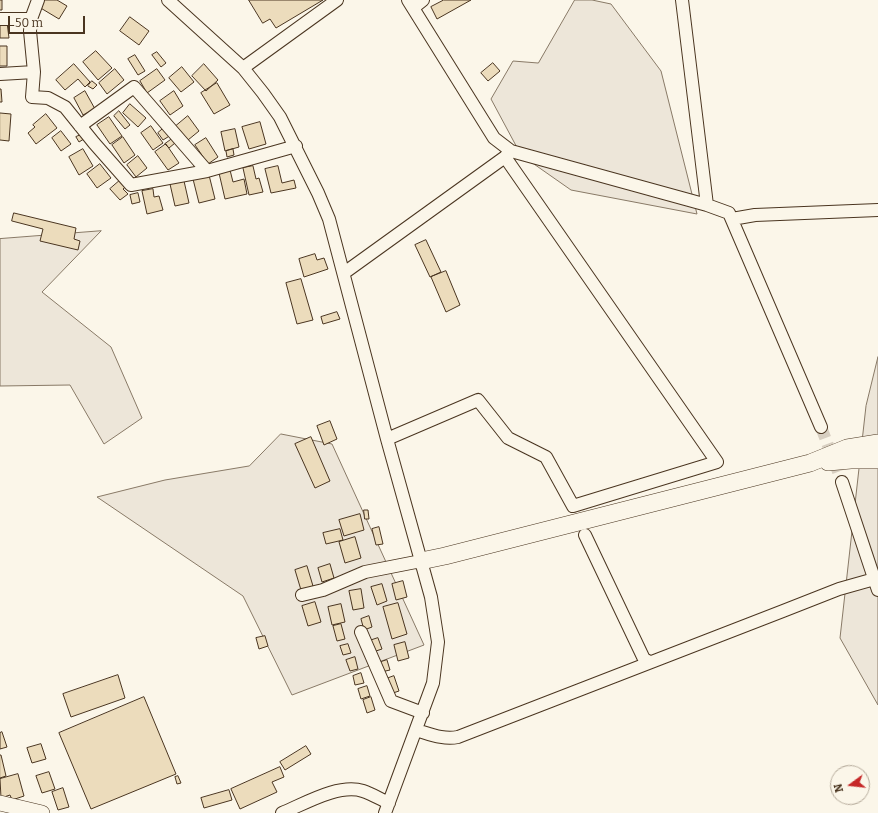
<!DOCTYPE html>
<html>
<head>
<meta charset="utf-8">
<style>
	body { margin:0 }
	#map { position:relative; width:878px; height:813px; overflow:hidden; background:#fbf6e9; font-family:Bitter,serif }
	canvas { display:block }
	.north { position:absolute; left:830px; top:765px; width:40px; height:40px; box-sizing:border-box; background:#fbf6e9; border:1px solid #b4a999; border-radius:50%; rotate:255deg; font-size:11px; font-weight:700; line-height:16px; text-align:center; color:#4a3520 }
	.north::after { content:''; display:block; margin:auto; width:14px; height:18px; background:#c62828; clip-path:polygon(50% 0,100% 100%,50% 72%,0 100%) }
	.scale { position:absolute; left:8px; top:16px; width:77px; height:18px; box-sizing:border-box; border:2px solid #4a3520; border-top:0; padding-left:5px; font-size:12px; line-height:14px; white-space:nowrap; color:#4a3520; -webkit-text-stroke:3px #fbf6e9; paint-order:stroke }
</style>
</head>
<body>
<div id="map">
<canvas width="878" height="813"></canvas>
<div class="north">N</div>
<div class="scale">50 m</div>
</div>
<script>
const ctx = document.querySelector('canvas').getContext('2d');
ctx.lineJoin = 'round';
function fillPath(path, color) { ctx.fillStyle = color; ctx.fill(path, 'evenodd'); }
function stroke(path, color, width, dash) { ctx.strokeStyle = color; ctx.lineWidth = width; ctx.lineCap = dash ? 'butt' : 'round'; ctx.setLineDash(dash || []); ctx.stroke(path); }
const green = new Path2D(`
	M575,0h17l19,4 50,67 36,143 -126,-24 -50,-35 -30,-56 22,-38 25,2z
	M101,231l-59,61 69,55 31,71 -38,26 -34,-59 -70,1v-147z
	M878,357v348l-38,-67 26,-232z
	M281,434l51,10 92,201 -132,50 -49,-99 -146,-99 68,-17 84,-14z`);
const building = new Path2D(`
	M0,0h2v10h-2z
	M43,0h14l10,6 -8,13 -20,-12z
	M249,0h74l-47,28 -6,-9 -7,4z
	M444,0h27l-34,19 -6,-12z
	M130,17l19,14 -10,14 -19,-14z
	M7,22l2,16h-9v-15z
	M0,46h7v20h-7z
	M96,51l16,17 -14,12 -15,-18z
	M157,52l9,11 -5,4 -9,-12z
	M135,55l10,16 -7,4 -10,-16z
	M493,63l7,8 -12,10 -7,-8z
	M74,64l16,18 -5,5 -7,-8 -13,11 -9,-10z
	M204,64l14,16 -12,11 -14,-15z
	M182,67l12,15 -13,10 -12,-14z
	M115,69l9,11 -17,14 -8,-11z
	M157,69l8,11 -18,13 -7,-12z
	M92,81l5,4 -4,4 -5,-3z
	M217,83l13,22 -16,9 -13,-21z
	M0,89h1l1,13h-2z
	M85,91l10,18 -12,6 -9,-17z
	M174,91l9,15 -13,9 -10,-14z
	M130,104l16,14 -8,9 -15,-14z
	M119,111l11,14 -5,4 -11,-13z
	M0,113l11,1 -2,27 -9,-1z
	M46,114l11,14 -21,16 -8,-11 7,-6 -2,-2z
	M188,116l11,15 -11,9 -12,-14z
	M109,117l13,19 -12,8 -13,-19z
	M260,122l6,22 -17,5 -7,-22z
	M151,126l12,17 -10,7 -12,-17z
	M165,127l6,8 -8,5 -5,-7z
	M235,129l4,18 -14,4 -4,-19z
	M61,131l10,13 -10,7 -9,-13z
	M85,133l2,4 -8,5 -3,-5z
	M123,137l12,18 -11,8 -12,-18z
	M206,138l12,19 -10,7 -13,-19z
	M172,139l3,4 -6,5 -4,-4z
	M166,144l13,19 -11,7 -13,-18z
	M83,149l10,17 -14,9 -10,-18z
	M233,149l1,6 -7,2 -1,-6z
	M138,156l9,12 -11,9 -9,-12z
	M100,164l11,14 -14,10 -10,-14z
	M253,166l3,13 3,-1 4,14 -14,3 -6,-27z
	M278,166l4,17 12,-3 2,8 -25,5 -6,-24z
	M230,170l3,12 11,-3 3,15 -22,5 -6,-26z
	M209,175l6,24 -16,4 -6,-24z
	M124,177l5,7 -6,5 5,5 -8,6 -10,-11z
	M184,181l5,22 -14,3 -5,-22z
	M153,189l1,8 5,-1 4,14 -16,4 -5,-23z
	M138,193l2,9 -8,2 -2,-9z
	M14,213l62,15 -2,11 6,2 -2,9 -38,-9 3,-12 -31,-8z
	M426,240l15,32 -11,5 -15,-32z
	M315,254l2,6 7,-2 4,11 -24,8 -5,-18z
	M446,271l14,34 -14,7 -15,-35z
	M301,279l12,41 -16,4 -11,-41z
	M337,312l3,7 -17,5 -2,-7z
	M330,421l7,18 -13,6 -7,-19z
	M311,437l19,44 -15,7 -20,-44z
	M364,510h4l1,9h-4z
	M360,514l4,16 -20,6 -5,-16z
	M379,527l4,17 -7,1 -4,-16z
	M340,529l3,11 -17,4 -3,-11z
	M355,537l6,21 -16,5 -6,-21z
	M330,564l4,14 -12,4 -4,-14z
	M307,566l6,20 -12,4 -6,-20z
	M403,581l4,16 -11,3 -4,-16z
	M382,584l5,17 -10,4 -6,-18z
	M361,589l3,19 -11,2 -4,-19z
	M315,602l6,20 -13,4 -6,-20z
	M398,603l9,31 -15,5 -9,-32z
	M341,604l4,18 -13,3 -4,-18z
	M369,616l3,11 -8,3 -3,-11z
	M341,624l4,15 -8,2 -4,-15z
	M265,636l3,10 -9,3 -3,-11z
	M378,638l4,11 -9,3 -4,-11z
	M405,642l4,16 -11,3 -4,-16z
	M348,644l3,9 -8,2 -3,-9z
	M355,657l3,12 -8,2 -4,-11z
	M387,660l3,10 -9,2 -3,-9z
	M361,673l3,10 -9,2 -2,-9z
	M118,675l7,23 -54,19 -8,-23z
	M394,676l5,15 -9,3 -4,-15z
	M367,686l3,10 -9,3 -3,-10z
	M144,697l32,77 -85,35 -32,-76z
	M371,697l4,13 -8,3 -4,-13z
	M2,732l5,15 -7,2v-16z
	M41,744l5,15 -14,4 -5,-15z
	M306,746l5,8 -26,16 -5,-8z
	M0,755h1l5,21 -6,2z
	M280,767l4,10 -12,5 5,10 -37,17 -9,-20z
	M49,772l6,17 -13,4 -6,-17z
	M18,774l6,22 -12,4 -2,-5 -9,3 -1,-19z
	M178,776l3,7 -4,1 -2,-7z
	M63,788l6,19 -11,3 -6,-18z
	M229,790l3,10 -28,8 -3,-10z`);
const minorTunnel = new Path2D(`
	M821,427l21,55`);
const minor = new Path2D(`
	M38,0l-7,19 -1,12 4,41 -2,25 16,1 17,9 29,36 37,42 76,-14 89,-25
	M168,0l75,68 20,25 17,24 38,76 11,26 58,220 44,158 7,45 -5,41 -48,130
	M408,0l86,138 17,13 196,54 22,8 92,214
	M682,0l25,205
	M413,8l10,-8
	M0,19h31
	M243,68l94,-68
	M0,74l34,-2
	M80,126l54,-39 73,84
	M732,219l23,-4 123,-5
	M344,273l161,-116 5,-5
	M387,439l91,-39 30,38 38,19 27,49 144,-44 -212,-305
	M842,482l36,108
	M585,535l59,124 6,3
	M302,595l21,-5 42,-18 56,-11
	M361,632l30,69 32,12
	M416,730c14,4 27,10 42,7l325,-126 56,-22 39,-11
	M282,813c22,-9 57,-30 81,-22 9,3 17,8 26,12`);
const major = new Path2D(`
	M0,803l42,10`);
const highway = new Path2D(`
	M828,462l23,-2h27
	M421,561l24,-5 365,-93 37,-15 31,-5`);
fillPath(green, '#ede6d9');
stroke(green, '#887966', 1);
fillPath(building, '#ecdcbc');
stroke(building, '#4a3520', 1);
stroke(minorTunnel, '#d8cfc1', 12, [12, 6]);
stroke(minor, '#4a3520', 14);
stroke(major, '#4a3520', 16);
stroke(highway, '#4a3520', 18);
stroke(minor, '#fbf6e9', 12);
stroke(major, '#fbf6e9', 15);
stroke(highway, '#fbf6e9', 17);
</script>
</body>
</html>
